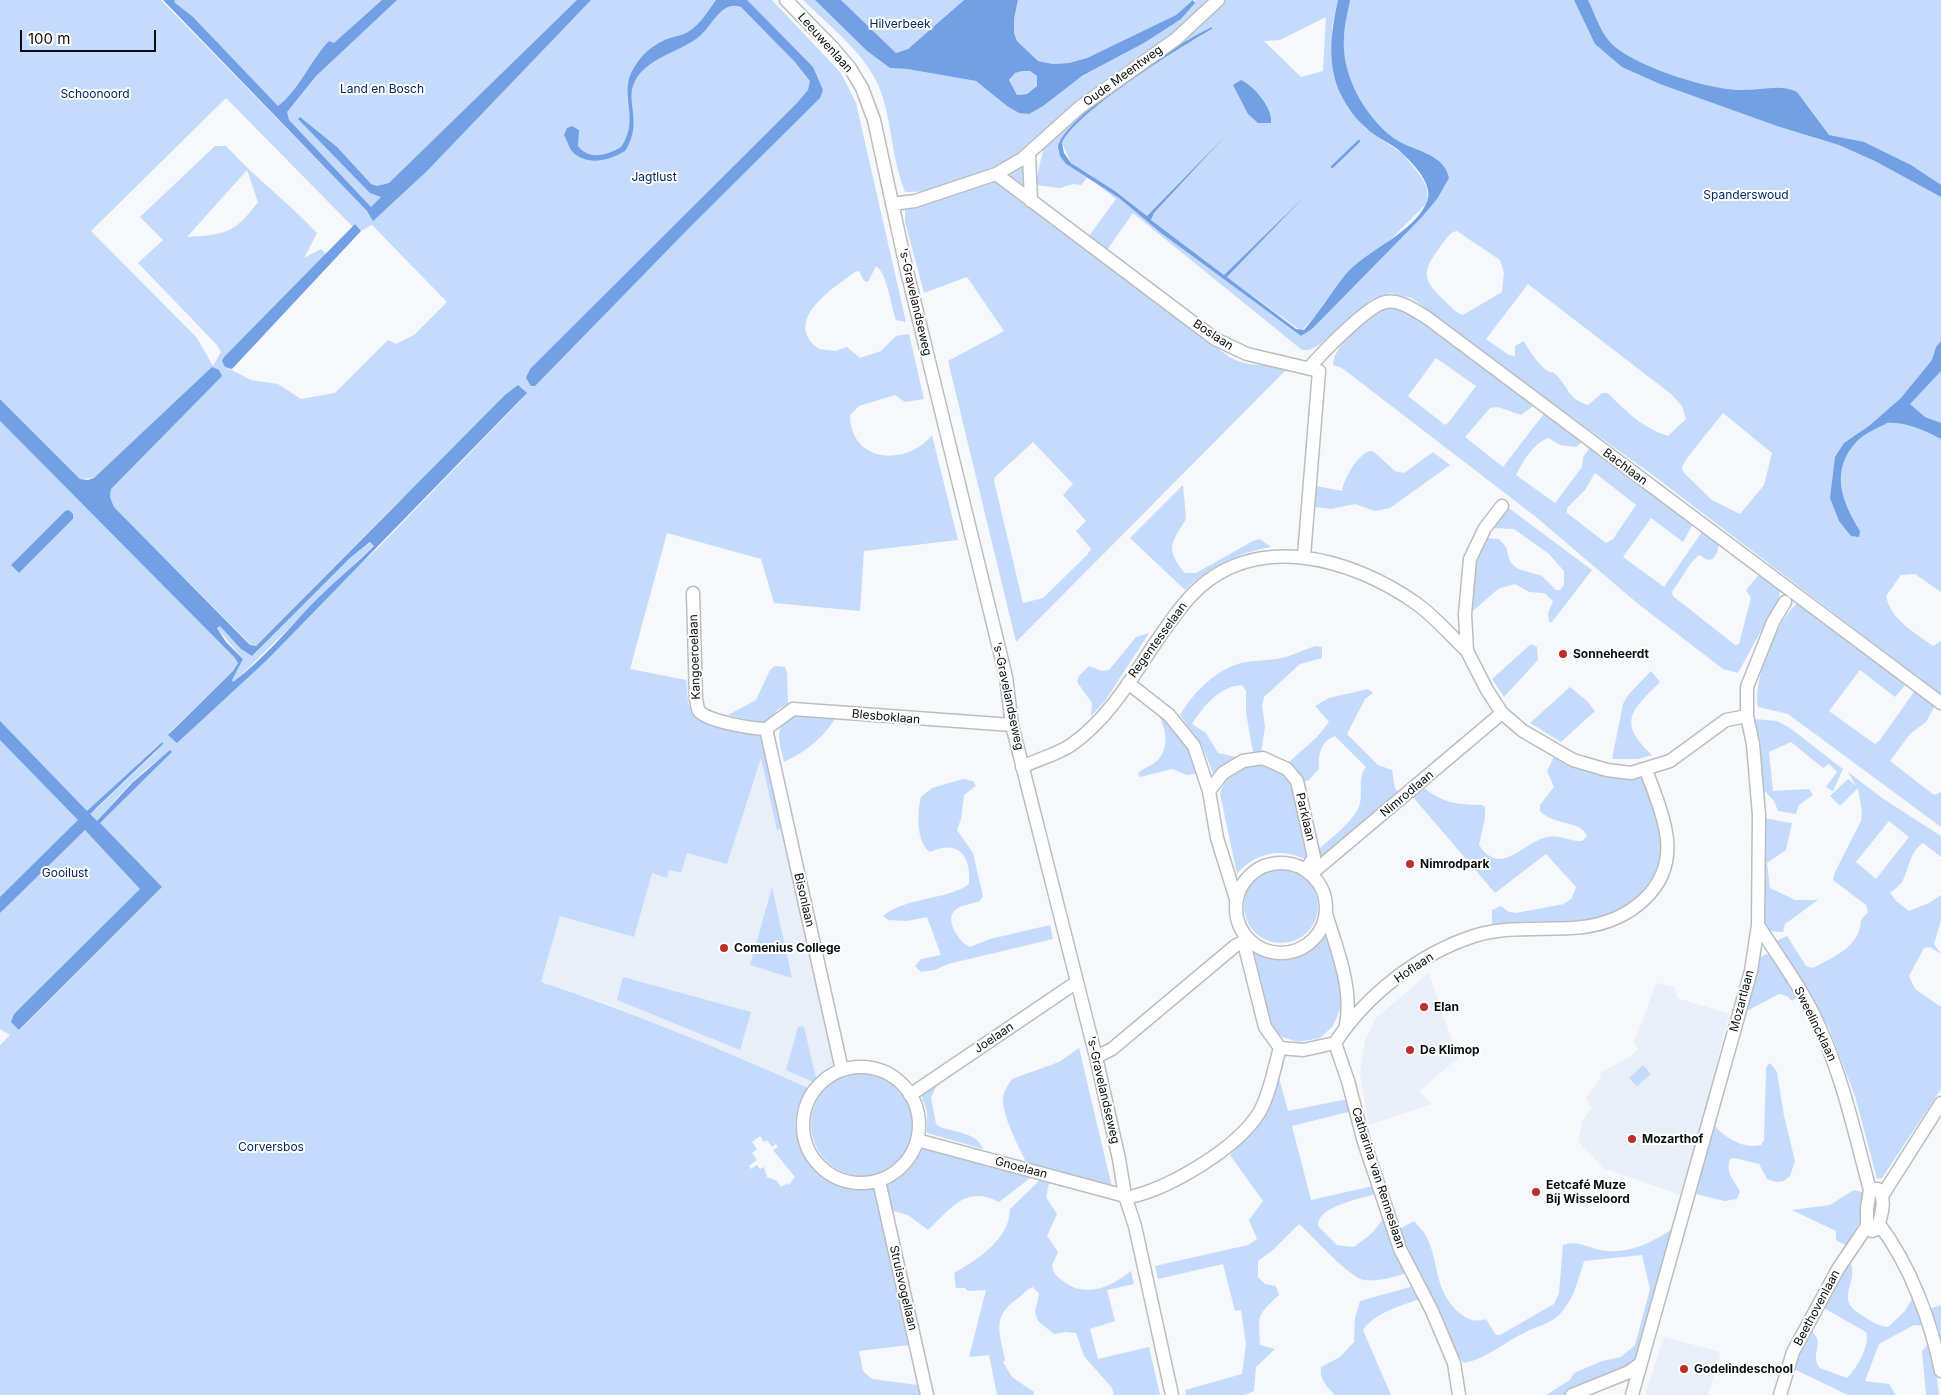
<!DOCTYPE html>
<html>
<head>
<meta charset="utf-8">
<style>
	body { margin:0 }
	#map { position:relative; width:1941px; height:1395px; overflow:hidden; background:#f6f8fb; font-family:Inter,sans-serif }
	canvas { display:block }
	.scale { position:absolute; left:20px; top:30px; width:136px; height:22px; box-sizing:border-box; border:2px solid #0c0d0e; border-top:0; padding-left:6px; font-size:15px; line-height:18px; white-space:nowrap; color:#0c0d0e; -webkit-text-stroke:4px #fff; paint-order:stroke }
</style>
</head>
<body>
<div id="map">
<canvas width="1941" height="1395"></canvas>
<div class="scale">100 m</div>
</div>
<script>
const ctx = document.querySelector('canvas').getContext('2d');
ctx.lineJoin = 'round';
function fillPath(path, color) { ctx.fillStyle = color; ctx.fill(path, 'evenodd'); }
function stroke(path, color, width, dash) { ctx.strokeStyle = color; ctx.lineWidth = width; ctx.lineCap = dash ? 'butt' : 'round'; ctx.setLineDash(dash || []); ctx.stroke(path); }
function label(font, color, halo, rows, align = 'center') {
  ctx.font = font + ' Inter,sans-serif'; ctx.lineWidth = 4; ctx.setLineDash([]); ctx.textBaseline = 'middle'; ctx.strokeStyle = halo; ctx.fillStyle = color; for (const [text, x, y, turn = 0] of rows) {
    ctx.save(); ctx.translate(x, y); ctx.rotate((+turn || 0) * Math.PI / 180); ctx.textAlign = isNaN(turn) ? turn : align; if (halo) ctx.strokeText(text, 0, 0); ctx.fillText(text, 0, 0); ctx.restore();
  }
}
const built = new Path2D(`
	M630,669l56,11 9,4 4,26 67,19 76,341 -13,7 -15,14 -76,-34 -130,-53 -67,-22z
	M1429,973l29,85 -39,33 13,13 -63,21 -9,-52 5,-32 11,-23z
	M1656,983l19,4 2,11 52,16 -45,182 -81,-28 -25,-27 4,-20 10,-12 -6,-11 15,-21 -1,-4 31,-17 7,-7 -5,-8 5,-8z
	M1664,1337l57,15 -13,43h-63z`);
const green = new Path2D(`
	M0,0h161l206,211 4,-4 -202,-207h603l69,73 15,30 50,219 -10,-2c-5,-14 -9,-47 -20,-54l-8,16 -4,-1 -5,-10 -4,1c-22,16 -74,49 -36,77l16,2 12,-4 13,11 21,-7 15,-15 13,-2 15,65 -19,3 -10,-7 -36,11 -9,9c0,48 57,52 82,20l26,105 -94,11 -4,60 -86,-8 -13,-44 -94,-26 -37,136 56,11 2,23 8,14 67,17 25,93 -11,3 -16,-72 -34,106 -40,-11 -6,20 -12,-3 -2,8 -15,-5 -18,64 -74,-21 -19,66c91,30 180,67 267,106 -36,47 12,106 66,100l36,157 -51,6 4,20 9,8 46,6 3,10h-921v-350l10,-10 -10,-6v-608l234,236 4,6 -5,8 -65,63 69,-48 30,-26 68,-73 42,-38 148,-153 -128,107 -141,143 -5,-1 -137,-138 -4,-10 1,-8 -17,-11 -14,1 -80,-80zM226,98l127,129 2,-2 6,6 11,-6 75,77 -33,33 -18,9 -8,-4 -53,53 -34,6 -23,-15 -27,-4 -27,-14v-9l103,-102 -6,-6 -17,9 13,-25c-29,-31 -63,-56 -91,-87h-11l-75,71 23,23 -25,23 79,82 4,7 -8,14 -16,-28 -106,-107zM247,170l11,32c-23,31 -33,33 -71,35zM65,511l8,3v5l-54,54 -8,-8zM161,742l2,2 -7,8 -61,58 -3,-3zM172,752l-68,67 -3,-2c19,-23 44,-52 71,-65zM162,887l-142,143 -6,-16 78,-75zM760,1136l4,6 3,-2 5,7 4,-3 2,3 -5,3 22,27 -6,8 -1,-2 -7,4 -4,-6 -10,-4 -3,-10 -4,2 -3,-4 -6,4 -2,-3 8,-6 -5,-7 5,-4 -5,-7z
	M803,0h12l52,51 23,17 17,1 69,12 31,25 65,-24 72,-39 51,-40v-3h143l-6,28 4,55 5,13 24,32 38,26 -62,-72 2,-82h598v592l-26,-18 -14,1 -15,21c5,24 28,36 47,50l8,-5v60l-8,-5 3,-5 -286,-218 -146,-104 -92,-71 -21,-5 -19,6 -53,46 -10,5h-7l-169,-137 -26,37 -18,-14 27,-37 -19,-15 22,14 42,35 140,103 11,-7 114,-120 8,-20 -31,-35c10,15 29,28 24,49l-41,41 -40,30 -30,42 -15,15 -74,-54 79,-82 -82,80 -73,-55 3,-7 74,-80 -81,83 -32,-25 -44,-28 -9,-20c11,-30 119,-96 150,-114v-2l-60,37 -60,41 -33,37 7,22 21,14 -6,7 -8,-1 -13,4 -25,-3 8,-34c-20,-2 -31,12 -49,19 -27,10 -60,23 -89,22 -12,-29 -13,-64 -22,-94 -11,-40 -52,-70 -80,-98zM1326,17l-3,54 -22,6 -37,-36 16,-1zM1457,231l43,29 4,13 -2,19 -39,23c-7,-2 -12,-8 -18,-14 -23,-21 -24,-29 -5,-54 5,-6 9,-15 17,-16zM1528,284l143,110 11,12 4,13 -18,17c-25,-8 -42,-24 -60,-43h-6l-14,12c-22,-7 -19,-19 -33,-31 -5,-4 -2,0 -7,-3 -8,-4 -20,-22 -24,-30l-9,5v10l-6,-1 -23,-16zM1723,413l49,40 -8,32 -24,29 -28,-14 -29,-28 -1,-5 5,-9z
	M841,0h123l-56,49 -12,4z
	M1018,0h175l-17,15 -89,43 -18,5 -16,1 -15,-3 -21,-20 -3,-8v-14z
	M1023,71h7l7,5v10l-10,8 -10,1 -8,-15 6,-7z
	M1017,167l5,1 4,15 -6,2 -10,-3 -2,-10z
	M996,182l232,174c18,11 33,9 54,8l4,6 -270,272 -68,-281 56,-30 -37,-54 -43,16 -19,-71v-12l4,-3zM1033,442l40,42 -10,11 23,26 -10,10 15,18 -4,6 -44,43 -20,5 -29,-122 1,-4z
	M1395,308l15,4 126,92 -15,11 -23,-8 -8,1 -25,29 38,30 43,-56 38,29 -8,7 -16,-2 -12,-7c-15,6 -25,23 -32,37l39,28 27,-36 1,-10 9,-12 102,77 -11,20 -32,-24 -28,39 41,30 40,-58 15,12 -2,12 -4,6 -5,1 -9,-5 -8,8 -19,29 1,4 62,49 4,-1 12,-46 -5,-8 15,-18 19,14 -1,12 -41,75 -15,-4 -86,-66 -101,-86 -194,-149 -9,-3c-1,-14 27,-44 40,-51 7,-4 14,-5 22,-6zM1436,358l40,28 -27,36 -4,3 -37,-29zM1595,473l41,32 -23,34 -7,4 -39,-30v-5l18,-18z
	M1373,451l22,20 9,2 29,-21 17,13 -60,43 -15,3 -20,-7 -24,5 -16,-2 1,-21 26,5c1,-11 18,-42 31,-40z
	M1183,485l3,34c-14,23 -22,30 -1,54h11l57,-32 7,-2 11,8c-33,6 -62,19 -86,43l-55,-52z
	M1506,506l86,64 -40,52h-3l-1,-9 5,-12 -9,-8 -15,-1 -14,-8 -17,5 -25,22c-3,-26 1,-49 12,-73l14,1 7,8 4,15 8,7 24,7 14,14h4l4,-5v-14l-15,-17 -35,-25 -22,-1z
	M371,542l3,3 -141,138 -2,-3 12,-21 -26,-31 3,-3 21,24 11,7 98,-98z
	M1800,601l108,81 -13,15 -35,-27 -31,41 46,33 5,-4 36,-51 20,15 -10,18 -16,12 -20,27 44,34 7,-3v35l-153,-113 -30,-7c-5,-28 19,-89 42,-106z
	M1149,633l-44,68 -14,15 1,-13 -15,-21 2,-6 10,-10 13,5 7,-1 27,-33z
	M1531,644l6,3 1,13 -34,37 -12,-18z
	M1316,646l6,1v11l-22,6 -36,33 -2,8 3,22 -4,25h-8l-7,-39v-22l-4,-6c-23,1 -39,22 -50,39l14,9 12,20 18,4 -14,10 -7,11 -14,-34 -21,-29c14,-23 34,-44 61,-52 11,-3 23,-2 35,-4 13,-1 27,-10 40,-13z
	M775,666l10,1 2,6 1,31 -10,5 -12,15 -38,-9 28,-15 14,-30z
	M1651,671l9,11c-29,29 -43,40 -8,73l-14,4h-26l11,-55 5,-9z
	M1570,687l17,14 8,10 -34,31 -31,-19z
	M1368,689l5,4 -8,6 -18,35 31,31 14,5 3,18 4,6 -78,66 -2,-11c12,-11 31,-25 39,-40 7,-13 -2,-30 8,-42l-31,-31c-15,6 -17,19 -16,33l-10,11 -6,2 -14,-20 28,-25 12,-15 -14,-16 14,-8z
	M1154,708l27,25 20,40 -14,2 -15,-6 -32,8 -2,-4c6,-5 15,-8 20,-13 14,-15 6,-39 -4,-52z
	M797,715l39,2c-12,21 -31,35 -52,45 -4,-19 -13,-41 13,-47z
	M1754,719l23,2 13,7 53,41 -10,22 -7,-4 11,-15 -8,-8 -6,4 -32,-26 -22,10 4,39 36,-2 4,6 -14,10 -3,9 -18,-3 -4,-10 -13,-14z
	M1556,752l84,24 4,4c8,19 16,41 17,62 2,40 -32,71 -70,77 -33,4 -66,0 -99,6v-15l9,-4 8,6 7,1 48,-9 8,-6 4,-11 -30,-33 -51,39 -82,-96 11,-9c21,16 32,16 58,17l3,2v11l-6,27c22,33 42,-2 68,-8 12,-3 23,5 35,4l5,-5c-6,-16 -33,-10 -47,-25v-6l14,-18 -7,-16z
	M1263,764l16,6 13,13 17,76c-7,0 -13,-4 -19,-5 -21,-4 -40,4 -53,20l-17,-80c7,-23 22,-27 43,-30z
	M1848,772l34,26 59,38v21l-18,-14c-14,9 -14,27 -21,39 -3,4 -8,8 -12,11l6,8 13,10 20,-8 12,-8v25l-7,24 7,10 -11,-7 -6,1 -15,28 6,13 26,18v82l-59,89 -5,1 -22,-83 -26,-68 -55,-86 13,-6 19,30 7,2c20,-11 47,-21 48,-48l7,-8 -2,-7 -33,-25 2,-8 26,-51 1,-8 -4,-25 -18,18 -10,-10 18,-17 8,7zM1889,821l20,16 -33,42 -20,-17z
	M963,779l10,2 3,5 -12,9 -3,24 -4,11 16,23 10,43 -3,5c-7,3 -21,4 -26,10 -9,11 6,32 16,36l20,-8 60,-14 3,14 -105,25 -13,6 -14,2 -6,-6 6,-7 20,-4 -14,-38 -20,4 -19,-1 -5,-4c25,-20 62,-15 86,-32 2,-29 -11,-45 -39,-32 -14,-9 -13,-41 -9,-55l11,-9z
	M1763,818l29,5 -6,27 -19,13 3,25 25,12h23l-33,24 -2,8 -16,-1 -4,-6z
	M1244 906a37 37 0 1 1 74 0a37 37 0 1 1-74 0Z
	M772,887l20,91 -42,-13z
	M1325,932l19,68 -11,26 -13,12 -22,4 -16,-5 -12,-12 -16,-74c27,12 54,6 71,-19z
	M1766,954l6,2 26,40 -6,5 -5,-5 -8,-2 -36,19 15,-54z
	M623,977l128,35 -11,38 -123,-50z
	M801,1026l3,1 12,51 -3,4 -27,-12 12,-43z
	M1079,1048l33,139 -86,-25c-8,-17 -24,-46 -23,-65 1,-6 5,-12 9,-18l47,-17z
	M1770,1063l7,9 7,44 11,45 -5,15 -6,5 -8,1 -9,-3 -8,-15 -25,-6 -4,1c-5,14 5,22 10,33l-3,7 -12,2 -29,-7 18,-70c8,13 32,26 47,21l3,-5 2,-73z
	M1643,1065l8,9 -14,12 -8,-8z
	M811 1124a52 52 0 1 1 104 0a52 52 0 1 1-104 0Z
	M1278,1074l10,37 60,-12 4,12 -60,15 19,74 62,-14 3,8c-16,5 -59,12 -58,32l19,19 17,2 17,-13 13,-16 23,55c-13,4 -29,9 -43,7 -15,-2 -51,-44 -65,-56l-26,26 -15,11v16l7,7 11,2 3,9c-24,22 -20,20 -19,50l15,4 -19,18 -2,24 -10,4h-58l-1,-5 57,-16 4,-30 -5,-34 -6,1 -12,-47 -65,15 -3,-13 93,-21 9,-6 -8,-19 14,-19 -33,-46c17,-18 32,-33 42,-55 4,-9 0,-18 6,-26z
	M938,1082l-7,16 5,26 4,3c14,5 38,6 43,22l-56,-16v-21l-6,-18z
	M925,1143l107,31 -3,5 -30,23c-34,-17 -47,6 -71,28l-20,-15 -18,-5 -6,-24c21,-9 33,-22 41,-43z
	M1043,1177l7,2 -4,18 11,17 -10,22 11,16 -6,13c1,8 5,12 11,16 23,18 48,6 68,-10l3,13 -27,6 8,31 -25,8 8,30 51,-12 11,48h-46l-2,-7 -28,-32 -8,-23 -10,-1 -12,2 -16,-13 -3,-9 4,-18 -6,-7c-7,2 -10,8 -16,12 -26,18 -17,34 -12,61l-2,2 9,15 22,15 -1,3h-36l-8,-40 -20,2 17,-67 -18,1 -3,-3h-9l-2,-15c23,-13 56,-34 56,-64z
	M1854,1190l8,2 2,22 -17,32 -11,-6v-9l-44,-21 38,-5z
	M1414,1221c4,5 9,9 12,15 14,27 7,51 31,75 9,8 18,12 29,8l10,16h4l54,-31 5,-11 4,-48c15,-6 28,5 44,6 26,2 48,-10 68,-24l-34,126 -16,16 -47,17 -14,9h-18l24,-15 4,-7 28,-12 19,-4 14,-12 15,-56 -8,-34 -58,6c-6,19 -10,38 -24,53 -8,9 -23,12 -34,18 -22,10 -38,26 -62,31l-8,-10 -58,-123z
	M1850,1261c10,25 -18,36 13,55 8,5 15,10 25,11l17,-16 9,-16 12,31 -12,-1 -35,19 -14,37 24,3 7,11h-48l-54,-26 16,-39c18,14 -2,23 10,38l27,10c9,-8 24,-34 19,-46l-44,-25z
	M1414,1286l6,13c-20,7 -44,13 -57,31l28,65h-56c-8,-8 -16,-16 -14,-28l19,-10 14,-15 1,-24 5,-17z
	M1941,1305v44l-12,-40z
	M1932,1340l7,55h-13l-4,-44z`);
const water = new Path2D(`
	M163,0h12l-1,2 19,15 85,89c22,-17 32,-45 51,-65l5,2 48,-43h15l-81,76 -29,36 2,8 82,87 10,-10 -11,-4 -72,-74 2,-2 37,30 34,37 6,2 12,-3 188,-183h14l-164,171 -54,50 -6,-10z
	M716,0h31l66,67 10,23 -3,8 -129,128 -156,160h-4l-5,-8 4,-9 267,-266 11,-13 2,-9 -15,-19 -54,-55c-19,-7 -28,17 -40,28 -19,17 -53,21 -66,46 -11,20 9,41 -10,70 -13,8 -34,15 -49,4 -7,-5 -8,-13 -12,-20l3,-7 5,-2 7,4 -1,16c11,15 30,9 43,1 21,-30 -5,-53 14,-81 8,-13 20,-23 35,-28 6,-2 13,-3 18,-6 12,-7 20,-21 28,-32z
	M815,0h26l55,53 12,-4 56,-49h54l-4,19v14l3,8 21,20 15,3 16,-1 18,-5 89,-43 17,-15 2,3 -14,16 -37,24 -62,33 -39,30 -14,8 -10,-1 -12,-7 -31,-25 -69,-12 -17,-1 -23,-17zM1023,71h7l7,5v10l-10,8 -10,1 -8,-15 6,-7z
	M1338,0h12c-2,12 -6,25 -6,38 -3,36 20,77 48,99 18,14 52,15 57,41l-12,21 -16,19 -109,111 -11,7 -140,-103 -42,-35 -53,-34 -6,-8 -2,-9c5,-30 125,-107 154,-120v2c-32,18 -138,84 -150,114l2,10 7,10 44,28 32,25 81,-83 -74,80 -3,7 73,55 82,-80 -79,82 69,52 8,1c15,-17 27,-37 41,-55 21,-25 68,-41 82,-73 8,-18 -18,-44 -31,-54 -10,-7 -22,-12 -31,-21 -9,-8 -17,-19 -23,-30 -16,-31 -11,-65 -4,-97z
	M1574,0h14c7,14 11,29 21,41 20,24 100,49 131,49 19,1 40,-7 57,2l32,43 35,7 47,23 30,20v12l-66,-36 -36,-16 -62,-19 -117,-42 -38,-17 -27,-23z
	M1241,80c13,6 32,28 30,43h-13l-10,-9 -15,-29z
	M355,224l6,7 -129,138 -7,-2 -3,-6 2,-4z
	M1941,341v30l-31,33 15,13 16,6v16c-14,-8 -37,-18 -54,-16 -9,5 -22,10 -30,18 -28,30 -15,61 3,90l-1,6 -8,-1 -12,-15 -9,-23 5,-41 9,-14 25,-17 32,-28 31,-38 4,-13z
	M212,367l7,3 3,6 -111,113 -1,8 4,10 136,138 6,1 249,-251 13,-10 9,8 -260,267 -90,83 -9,-8 65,-64 5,-8 -4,-6 -234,-236v-22l80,80 8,1 6,-2zM370,542l4,4c-19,19 -40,36 -59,55 -26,27 -52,59 -82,81l-1,-2 11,-21 -17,-17 -9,-14 3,-2 21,23 11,7 98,-98z
	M69,510l4,4v5l-54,54 -8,-8 54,-54z
	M0,721l87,90 75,-69 1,2 -7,7 -66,63 7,7 35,-38 38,-33 2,2 -72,71 62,64 -143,143 -8,-8 3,-8 126,-125 -55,-59 -85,83v-16l78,-77 -78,-80z`);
const stream = new Path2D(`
	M1332,167l27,-26`);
const minor = new Path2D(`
	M786,0l47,48 17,20 12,20 12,32 32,147 100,410 6,48 84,332 23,102 6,37 10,30 37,169
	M1029,155l2,46
	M996,174l219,165 32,15 72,17 -15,185
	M892,204l23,-3 81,-27 26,-15 58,-52 96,-68 42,-39
	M1309,368c13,-15 60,-64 77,-66 14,-3 29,9 40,15l515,386
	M1502,506l-17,22 -15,31 -5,55 2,37 20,39 15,23 21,18 50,29 34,10 24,3 39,-12 56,-41 21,-4
	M693,593l3,106c1,3 1,9 3,12 8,10 54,18 67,18
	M1128,683l41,32 25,31 15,45 8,47 19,61
	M766,729l76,341
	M766,729l27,-20 219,16
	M1022,767c16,-8 34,-12 49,-22 52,-36 76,-100 118,-147 62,-69 162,-41 228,6 18,13 33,31 50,47
	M1209,791l14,-18 20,-12 20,-3 24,11 10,12 17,76 -8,13
	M1236 908a45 45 0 1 1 90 0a45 45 0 1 1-90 0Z
	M1311,874l191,-161
	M1326,914c11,35 27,75 20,111
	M1758,925c21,33 45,65 61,101 24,52 36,109 51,164
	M1248,939l-2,12 19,76 15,21
	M1335,1043l13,38 16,61 36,107 32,62 22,52 5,32
	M1096,1057l16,-8 123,-103 13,-7
	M803 1125a58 58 0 1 1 116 0a58 58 0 1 1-116 0Z
	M910,1095l161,-109 7,-1
	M917,1140l208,56
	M879,1181l48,214
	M1878,1189c9,10 3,28 -1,40l-5,2 -5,-5v-18l3,-18z
	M1134,1196c39,-10 103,-48 125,-83 11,-19 15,-45 21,-65l23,2 32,-7c31,-48 84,-89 139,-107 35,-11 72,-5 109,-9 46,-6 89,-38 84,-88 -3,-24 -13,-47 -21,-69
	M1882,1196l59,-93
	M1879,1224c31,41 52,97 62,147
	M1572,1395l57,-23 12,-9
	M1632,1395l119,-424 7,-46 1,-110 -6,-71 -6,-28v-29l26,-65 12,-20
	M1780,1395l13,-43 45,-83 29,-43`);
const markers = [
	[1563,654,5,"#bd2f28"],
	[1410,864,5,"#bd2f28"],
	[724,948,5,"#bd2f28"],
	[1424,1007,5,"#bd2f28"],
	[1410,1050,5,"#bd2f28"],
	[1632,1139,5,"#bd2f28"],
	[1536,1192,5,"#bd2f28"],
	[1684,1369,5,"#bd2f28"]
];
const parkNames = [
	["Hilverbeek",900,24],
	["Land en Bosch",382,89],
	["Schoonoord",95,94],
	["Jagtlust",654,177],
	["Spanderswoud",1746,195],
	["Gooilust",65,873],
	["Corversbos",271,1147]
];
const streetNames = [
	["Leeuwenlaan",825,43,48],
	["Oude Meentweg",1123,76,-36],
	["'s-Gravelandseweg",915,302,77],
	["Boslaan",1213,335,33],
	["Bachlaan",1625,467,37],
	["Regentesselaan",1158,640,-54],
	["Kangoeroelaan",695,657,-92],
	["'s-Gravelandseweg",1008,696,78],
	["Blesboklaan",886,717,5],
	["Nimrodlaan",1407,794,-40],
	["Parklaan",1305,817,77],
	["Bisonlaan",804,900,77],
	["Hoflaan",1414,968,-34],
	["Mozartlaan",1742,1001,-75],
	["Sweelincklaan",1815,1024,64],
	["Joelaan",994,1038,-34],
	["'s-Gravelandseweg",1103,1090,77],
	["Gnoelaan",1021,1168,15],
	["Catharina van Renneslaan",1378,1178,72],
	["Struisvogellaan",903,1288,77],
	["Beethovenlaan",1817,1308,-62]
];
const poiNames = [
	["Sonneheerdt",1573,654],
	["Nimrodpark",1420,864],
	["Comenius College",734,948],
	["Elan",1434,1007],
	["De Klimop",1420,1050],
	["Mozarthof",1642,1139],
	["Eetcafé Muze",1546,1185],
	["Bij Wisseloord",1546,1199],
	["Godelindeschool",1694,1369]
];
fillPath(built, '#e8eff9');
fillPath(green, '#c4dbfd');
fillPath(water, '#73a0e5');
stroke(stream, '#73a0e5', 2.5);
stroke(minor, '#bbbdc0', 15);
stroke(minor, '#fff', 12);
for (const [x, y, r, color] of markers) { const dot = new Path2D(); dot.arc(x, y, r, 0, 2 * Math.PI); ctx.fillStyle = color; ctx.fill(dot); stroke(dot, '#fff', 2); }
label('12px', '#002763', '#fff', parkNames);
label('12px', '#0c0d0e', '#fff', streetNames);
label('bold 12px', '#0c0d0e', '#fff', poiNames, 'left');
</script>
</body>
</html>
